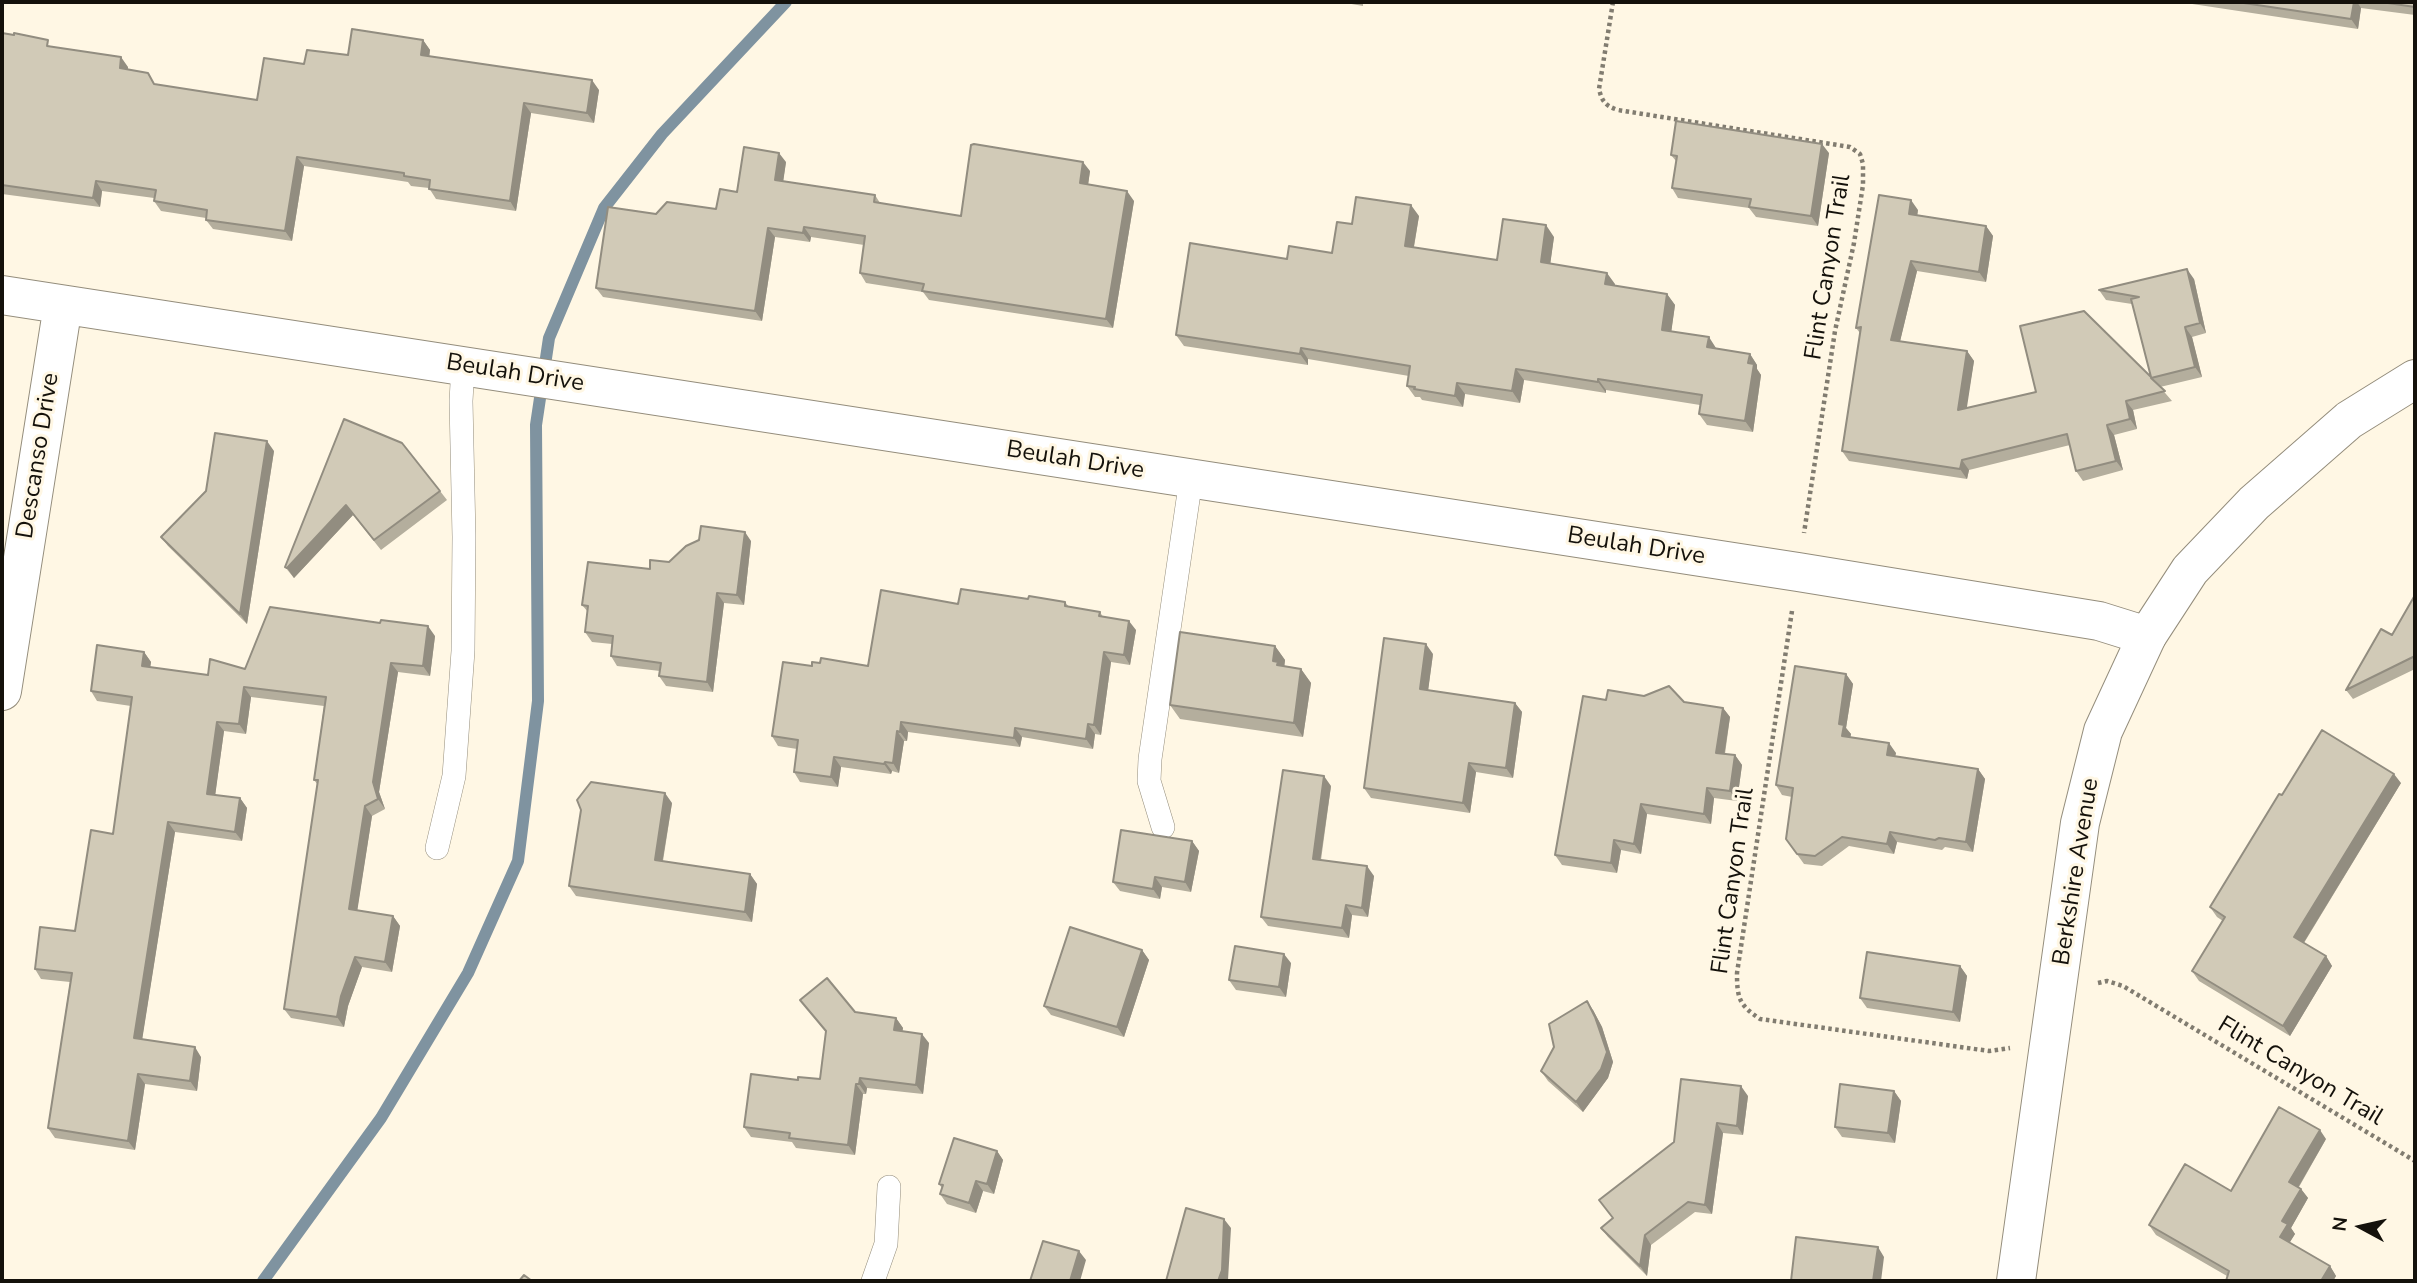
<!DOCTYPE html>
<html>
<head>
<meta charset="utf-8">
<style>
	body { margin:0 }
	#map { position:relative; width:2417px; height:1283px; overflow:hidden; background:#fff7e4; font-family:"Nunito Sans",sans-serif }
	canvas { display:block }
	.frame { position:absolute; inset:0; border:4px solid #14110b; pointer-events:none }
	.north { position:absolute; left:2326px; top:1192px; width:70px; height:70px; -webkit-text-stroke:5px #fff7e4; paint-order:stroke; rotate:278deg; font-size:19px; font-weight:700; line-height:28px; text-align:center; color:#14110b }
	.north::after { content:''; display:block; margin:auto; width:24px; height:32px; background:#14110b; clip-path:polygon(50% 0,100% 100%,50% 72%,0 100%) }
</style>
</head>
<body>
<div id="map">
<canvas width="2417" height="1283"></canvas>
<div class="frame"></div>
<div class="north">N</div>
</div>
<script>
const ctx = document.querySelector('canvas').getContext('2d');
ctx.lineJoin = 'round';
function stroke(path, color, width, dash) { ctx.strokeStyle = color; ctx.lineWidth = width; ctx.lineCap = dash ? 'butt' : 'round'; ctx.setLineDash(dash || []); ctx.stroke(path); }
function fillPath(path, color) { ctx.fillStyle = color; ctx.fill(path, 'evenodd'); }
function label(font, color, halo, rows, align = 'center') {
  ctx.font = font + ' "Nunito Sans",sans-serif'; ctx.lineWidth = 6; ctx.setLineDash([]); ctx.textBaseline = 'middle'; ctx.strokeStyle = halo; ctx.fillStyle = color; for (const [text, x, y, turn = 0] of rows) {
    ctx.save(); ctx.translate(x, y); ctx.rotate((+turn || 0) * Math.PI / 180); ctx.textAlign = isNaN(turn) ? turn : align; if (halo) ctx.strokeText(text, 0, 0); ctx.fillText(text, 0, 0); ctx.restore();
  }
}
const stream = new Path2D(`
	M263,1281l118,-163 87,-145 50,-112 20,-160 -2,-276 13,-87 55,-130 58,-74 124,-132`);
const path = new Path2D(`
	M1613,2l-14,87c3,13 7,17 19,21l232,37 10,7 3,10v21l-9,58 -19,88 -31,202
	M1792,611l-55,362c0,25 2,32 23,46l229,32 21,-3
	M2098,983l9,-2 16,5 292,175`);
const service = new Path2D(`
	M1163,827l-14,-46 1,-22 41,-280
	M437,848l17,-72 9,-125 1,-114 -3,-136 2,-35
	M873,1281l13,-37 3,-57`);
const minor = new Path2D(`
	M2,295l1796,277 301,49 48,15
	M2,691l61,-386`);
const tertiary = new Path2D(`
	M2016,1281l64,-458 23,-92 44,-95 43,-66 64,-67 95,-83 66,-41`);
const wall = new Path2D(`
	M1340,2h23v4z
	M2179,2h236v13l-54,-7 -3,21z
	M2,33l126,34v2l27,15 102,16 47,-36 119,-24 7,10 -1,7 170,33 -5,33 -63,-10 -15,98 -80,-12 -7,-11 -18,-2 -3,-4 -104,-16 -12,75 -79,-12 -7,-9v-2l-45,-7 -7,-10v-3l-52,-7 -2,16 -98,-13z
	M1829,153l-11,73 -62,-9 -7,-9 -71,-10 -6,-10 4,-27 -5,-6z
	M786,162l-3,19 92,14 5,8 81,13 129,-45 -2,13 46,17 -21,127 -184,-28 -6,-8 -57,-9 -6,-10 4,-28 -53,-8 -1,5 -35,-5 -13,84 -159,-24 -7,-9 60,-74 60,-5 21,-17z
	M1918,210l-1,5 69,11 7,10 -7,46 -69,-11 -17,70 67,10 7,10 -8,47 185,-31 -19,-73 -26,-4 -7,-10 95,-11 12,54 -14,4 10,40 -42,10 12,14 -39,9 4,19 -23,6 9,35 -40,11 -7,-10 -6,-26 -101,25 -2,9 -118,-18 -7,-10 18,-118 -4,-5z
	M1419,216l-5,31 83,13 57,-23 -4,27 65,20 -1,2 53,8 8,11 -4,27 45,17 34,5 7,11v4l4,6 -8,57 -46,-7 -8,-11 1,-9 -94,-15v3l-82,-13 -4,23 -55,-9 -2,13 -41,-7 -2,-3h-5l-8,-11 2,-10 -101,-17v6l-124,-19 -8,-11 111,-76 45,-6 20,-29z
	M344,419l96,72 7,9 -66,50 -28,-35 -59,63 -9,-11z
	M274,451l-27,173 -79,-78 -7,-9z
	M751,541l-7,64 -20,-2 -11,89 -47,-6 -7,-10 1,-5 -43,-5 -6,-10 1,-12 -20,-2 -7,-10 3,-20 -6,-7 68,-36 19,-7z
	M2415,595v74l-62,30 -7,-9 46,-55z
	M1028,599l37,3 4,5 31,5 3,5 33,13 -6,35 -19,-3 -10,73 -6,-1 -2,15 -71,-12 -2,10 -112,-15 -1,9h-3l-5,32 -7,-2 -1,3 -50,-7 -3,20 -38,-5 -6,-10 3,-23 -19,-3 -6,-10 40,-70h56l90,-62z
	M435,636l-5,40 -32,-4 -19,120 6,17 -13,7 -15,94 36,6 7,10 -8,46 -30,-5 -14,39 -4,21 -53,-9 -7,-9 34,-224 -4,-5 10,-74 -73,-9 -5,37 -22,-3 -9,64 25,3 7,10 -5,33 -67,-9 -33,207 59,18 -4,34 -52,-7 -10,66 -80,-12 -7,-10 22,-146 -29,-3 -6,-10 40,-38 38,-97 18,-128 -34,-5 -6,-10 53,-39 7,10 -1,5 58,8z
	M1275,646l10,14 -1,6 17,3 10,14 -8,54 -123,-18 -10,-14z
	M1433,654l-5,36 87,13 7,9 -9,66 -37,-6 -6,41 -99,-15 -7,-10z
	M1846,674l7,10 -7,44 5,6 -1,3 46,16 -1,3 83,13 7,10 -12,73 -28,-5 -3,3 -45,-8 -3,12 -45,-8 -27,20 -18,-2 -18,-25 6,-42 -10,-2 -6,-10z
	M1606,700l78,2 39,6 7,9 -5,37 10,1 7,10 -5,36 -23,-3 -3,26 -64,-10 -6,40 -20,-4 -4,23 -55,-8 -7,-10z
	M2401,783l-97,160 22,13 6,10 -42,70 -91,-55 -7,-10 31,-50 -6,-4 -7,-10 72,-112z
	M1331,786l-10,74 53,16 -6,41 -16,-2 -3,23 -81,-12 -7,-9z
	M672,803l-9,58 87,13 7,10 -5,38 -176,-26 -7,-10z
	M1192,841l7,10 -8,41 -29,-5 -2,12 -40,-8 -7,-9z
	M1142,950l7,10 -25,77 -73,-22 -7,-9z
	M1291,963l-5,34 -50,-7 -7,-10z
	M1960,966l7,10 -7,46 -93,-14 -7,-10z
	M800,1000l55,12 41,6 7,10 -1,3 27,12 -6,51 -56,-6 -1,6h-3l-8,61 -59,-7 -4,-6 -41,-5 -7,-10 54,-47 22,-1 6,-47z
	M1593,1010l9,17 11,35 -5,16 -25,34 -35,-31 -7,-10z
	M1894,1091l7,10 -6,42 -53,-6 -7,-10z
	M1748,1096l-5,39 -20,-2 -11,81 -17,-2 -44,33 -4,31 -39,-39 -7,-9 12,-10 -14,-18z
	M2326,1139l-27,48 2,2 7,9 -17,30 4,6 -6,9 41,23 6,10 -3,5h-107l1,-5 -71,-41 -7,-10 82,-34z
	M997,1151l6,9 -9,34 -11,-3 -7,22 -29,-9 -7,-10 2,-6 -3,-4z`);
const shadedWall = new Path2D(`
	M2354,2h3l4,6 -3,21 -7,-10z
	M423,40l7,10 -2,15 -7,-10z
	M121,57l7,10 -1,10 -7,-9z
	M592,80l7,10 -5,33 -7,-10z
	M524,103l7,10 -15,98 -6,-10z
	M1822,144l7,9 -11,73 -7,-10z
	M779,153l7,9 -4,28 -7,-10z
	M297,157l7,9 -12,75 -7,-10z
	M1083,162l7,9 -3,22 -7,-10z
	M96,181l6,10 -2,16 -7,-9z
	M1127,191l7,10 -21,127 -7,-9z
	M1911,200l7,10 -2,14 -7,-10z
	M1411,205l8,11 -7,41 -7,-11z
	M1546,225l8,12 -5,36 -8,-11z
	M1986,226l7,10 -7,46 -7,-10z
	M804,227l7,10 -1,5 -7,-9z
	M768,228l7,9 -13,84 -7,-10z
	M1911,261l6,10 -19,79 -7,-10z
	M2187,269l7,10 12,54 -6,-10z
	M1607,273l8,11 -2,11 -8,-11z
	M1667,294l8,11 -5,36 -8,-11z
	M2185,327l7,10 10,40 -7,-10z
	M1709,337l7,11 -9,-1z
	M1301,348l7,11v6l-8,-11z
	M1967,351l7,10 -9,59 -7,-10z
	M1750,354l7,11v4l4,6 -8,57 -8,-11z
	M1516,369l8,11 -4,23 -8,-12z
	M1598,379l8,11v3l-8,-11z
	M1457,383l8,11 -2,13 -8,-11z
	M2126,401l7,9 4,19 -7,-10z
	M2107,425l7,10 9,35 -7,-9z
	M267,441l7,10 -27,173 -7,-10z
	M1962,460l7,10 -2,9 -7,-10z
	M346,505l7,10 -59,63 -7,-10z
	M745,532l6,9 -7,64 -7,-10z
	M717,593l7,10 -11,89 -6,-10z
	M1129,621l7,9 -6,35 -6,-10z
	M428,626l7,10 -5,40 -7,-10z
	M1426,644l7,10 -6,45 -7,-10z
	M1275,646l10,14 -1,10 -11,-9z
	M144,652l7,10 -2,14 -7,-10z
	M1104,652l7,10 -10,73 -7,-10z
	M391,663l7,9 -19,120 6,17 -7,-10 -5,-17z
	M1301,669l10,14 -8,54 -9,-14z
	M1846,674l7,10 -7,44 5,6 -2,12 -7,-10 -3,-12z
	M244,687l7,10 -5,37 -7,-10z
	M1515,703l7,9 -9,66 -7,-10z
	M1723,708l7,9 -7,46 -7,-10z
	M217,722l7,9 -10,73 -7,-10z
	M901,722l7,10 -1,9 -7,-9z
	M1088,724l7,10 -2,15 -7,-10z
	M1015,728l7,9 -2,10 -6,-9z
	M897,731l7,10 -5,32 -6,-10z
	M1889,743l7,10 -3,12 -6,-10z
	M1735,755l7,10 -5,36 -7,-10z
	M834,757l7,10 -3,20 -7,-10z
	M885,762l7,9 -1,3 -7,-10z
	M1469,763l7,9 -6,41 -7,-10z
	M1978,769l7,10 -12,73 -7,-10z
	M2394,774l7,9 -100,164 -7,-10z
	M1324,776l7,10 -12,83 -6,-10z
	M1707,788l7,10 -3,26 -7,-10z
	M665,793l7,10 -11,67 -6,-10z
	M240,798l7,10 -5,33 -7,-9z
	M1641,804l6,10 -6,40 -7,-10z
	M365,806l7,10 -16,103 -7,-10z
	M168,822l7,10 -34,215 -7,-9z
	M1890,832l7,10 -3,12 -7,-10z
	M1614,840l7,10 -4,23 -6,-10z
	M1192,841l7,10 -8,41 -6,-10z
	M1367,866l7,10 -6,41 -6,-9z
	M750,874l7,10 -5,38 -7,-10z
	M1155,877l7,10 -2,12 -7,-10z
	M1346,905l6,10 -3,23 -7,-10z
	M393,916l7,10 -8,46 -7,-10z
	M1142,950l7,10 -25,77 -7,-10z
	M1284,954l7,9 -5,34 -7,-10z
	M2326,956l6,10 -42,70 -7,-10z
	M355,957l7,10 -14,39 -4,21 -7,-10 4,-21z
	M1960,966l7,10 -7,46 -7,-10z
	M1587,1001l6,9 9,17 11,35 -5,16 -25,34 -7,-10z
	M896,1018l7,10 -2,12 -7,-10z
	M922,1034l7,9 -6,51 -7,-9z
	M195,1047l6,10 -4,34 -7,-10z
	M138,1074l7,10 -10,66 -7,-9z
	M860,1078l7,10 -1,6 -7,-10z
	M856,1084l7,10 -8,61 -7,-10z
	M1741,1086l7,10 -5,39 -6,-9z
	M1894,1091l7,10 -6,42 -7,-10z
	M1717,1123l6,10 -11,81 -7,-9z
	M2320,1130l6,9 -30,52 -7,-9z
	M997,1151l6,9 -9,34 -7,-10z
	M976,1181l7,10 -7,22 -7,-10z
	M2301,1189l7,9 -17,30 4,6 -8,13 -7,-10 2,-16z
	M1224,1219l7,9 -3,52v1h-10z
	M1645,1235l6,10 -4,31 -7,-10z
	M1878,1247l6,10 -3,24h-8z
	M1079,1251l7,9 -6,21h-10z
	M2330,1266l6,10 -3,5h-12z`);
const building = new Path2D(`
	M2237,2h117l-3,17z
	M2381,2h34v5z
	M352,29l71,11 -2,15 171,25 -5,33 -63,-10 -14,98 -81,-12 1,-9 -26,-4v-3l-107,-16 -12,74 -79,-11 1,-10 -53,-9 2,-11 -60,-9 -3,17 -91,-13v-152l12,2v-2l34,7 -1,6 74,11 -1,11 28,5 6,11 103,16 7,-42 40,6 3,-14 41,5z
	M1676,121l146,23 -11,72 -62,-9 2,-8 -79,-11 5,-32 -6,-1z
	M974,144l109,18 -3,21 47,8 -21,128 -184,-28 2,-7 -64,-11 5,-37 -61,-9 -1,6 -35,-5 -13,83 -159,-23 12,-81 48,7 11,-12 49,7 4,-20 17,3 7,-45 35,6 -4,27 100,15 -1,7 87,14 10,-71z
	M1879,195l32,5 -2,14 77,12 -7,46 -68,-11 -20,79 76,11 -9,59 78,-18 -16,-66 64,-15 67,66 -20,-78 8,-2 -40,-7 88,-21 13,54 -15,4 10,40 -44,11 14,13 -39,10 4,18 -23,6 9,36 -40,10 -9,-37 -105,26 -2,9 -118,-18 19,-124 -5,1z
	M1356,197l55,8 -6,41 92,14 6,-41 43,6 -5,37 66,11 -2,11 62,10 -5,36 47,7 -2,10 43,7 -2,9 6,1 -9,57 -46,-7 3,-19 -104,-16v3l-82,-13 -4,22 -55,-8 -2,13 -41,-7 1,-2 -8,-1 3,-20 -109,-18 -1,6 -124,-19 14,-92 97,16 2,-13 43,7 5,-31 15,2z
	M344,419l58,24 38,48 -66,49 -28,-35 -59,63 -2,-1z
	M215,433l52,8 -27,173 -79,-77 45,-46z
	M701,526l44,6 -8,63 -20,-2 -10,89 -48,-6 2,-13 -50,-7 2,-20 -28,-4 3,-26 -6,-1 6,-43 62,7v-9l19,2 17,-16 13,-6z
	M961,589l67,10 1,-3 36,6v4l35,6 -1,4 30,5 -5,34 -20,-3 -10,73 -6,-1 -2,15 -71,-11 -1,10 -113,-16 -1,10 -3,-1 -4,32 -8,-1 -1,2 -50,-7 -3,20 -37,-5 4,-32 -26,-4 11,-74 29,4v-4l8,1 1,-5 47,8 13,-76 77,14z
	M2415,595v61l-69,34 35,-61 11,6z
	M270,607l110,16 1,-3 47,6 -5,40 -32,-3 -18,119 5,17 -13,7 -16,103 44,7 -8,46 -30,-5 -14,39 -4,21 -53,-8 34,-229h-4l12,-83 -82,-10 -5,37 -22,-2 -10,72 33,4 -5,34 -67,-10 -34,216 61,9 -5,34 -52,-7 -10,67 -80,-13 24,-155 -37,-4 5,-42 35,4 16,-101 22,4 19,-137 -41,-6 6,-46 47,7 -2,14 66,9 2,-16 35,10z
	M1180,632l95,14 -2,15 5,1 -1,3 24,4 -7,54 -124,-18z
	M1384,638l42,6 -6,45 95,14 -9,65 -37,-5 -6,40 -99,-15z
	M1795,666l51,8 -7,50 5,1 -2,11 47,7 -2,12 91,14 -12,73 -27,-4 -4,2 -45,-8 -3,12 -45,-7 -27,19 -18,-2 -11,-15 7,-51 -17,-3z
	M1669,686l15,16 39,6 -7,45 19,2 -5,36 -23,-3 -3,26 -63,-10 -7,40 -20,-4 -3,23 -56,-8 28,-159 23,4 2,-10 36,6z
	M2322,730l72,44 -100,163 32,19 -43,70 -91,-55 33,-54 -15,-10 69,-113 3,1z
	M1283,770l41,6 -11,83 54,7 -5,42 -16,-3 -4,23 -81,-11z
	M591,782l74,11 -10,67 95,14 -5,38 -176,-26 12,-76 -4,-10z
	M1121,830l71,11 -7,41 -30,-5 -2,12 -40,-7z
	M1070,927l72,23 -25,77 -73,-21z
	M1235,946l49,8 -5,33 -50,-7z
	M1867,952l93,14 -7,46 -93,-14z
	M827,978l28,34 41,6 -2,12 28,4 -6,51 -56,-7 -1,6h-3l-8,61 -59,-7 1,-5 -46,-6 7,-53 47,6v-3l22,2 6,-48 -26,-31z
	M1587,1001l8,16 12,35 -6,17 -25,33 -35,-31 13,-24 -5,-23z
	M1681,1079l60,7 -4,40 -20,-3 -12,82 -17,-3 -43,33 -5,31 -39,-38 12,-10 -14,-18 75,-58z
	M1840,1084l54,7 -6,42 -53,-6z
	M2279,1107l41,23 -31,52 12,7 -19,32 6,3 -8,13 50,29 -9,15h-95l3,-10 -80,-46 36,-61 46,27z
	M954,1138l43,13 -10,33 -11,-3 -7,22 -29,-9 3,-9 -4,-1z
	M1186,1208l38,11 -2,51 -4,11h-52z
	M1796,1237l82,10 -5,34h-82z
	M1043,1241l36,10 -9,30h-40z
	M524,1275l8,6h-13z`);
const streetNames = [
	["Flint Canyon Trail",1829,267,-81],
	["Beulah Drive",515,374,9],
	["Descanso Drive",39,456,-81],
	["Beulah Drive",1075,461,9],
	["Beulah Drive",1636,547,9],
	["Berkshire Avenue",2077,872,-81],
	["Flint Canyon Trail",1734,881,-82],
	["Flint Canyon Trail",2300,1072,31]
];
stroke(stream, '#7f93a0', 12);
stroke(service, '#948d7c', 24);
stroke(minor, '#948d7c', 40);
stroke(tertiary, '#948d7c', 40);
stroke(path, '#817c70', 4.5, [3.5, 3.5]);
stroke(service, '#fff', 23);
stroke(minor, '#fff', 38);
stroke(tertiary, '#fff', 38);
fillPath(wall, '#b4ae9d');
fillPath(shadedWall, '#928d80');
fillPath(building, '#d1cab7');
stroke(building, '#928d80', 2);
label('24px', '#14110b', '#fff7e4', streetNames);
</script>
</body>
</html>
